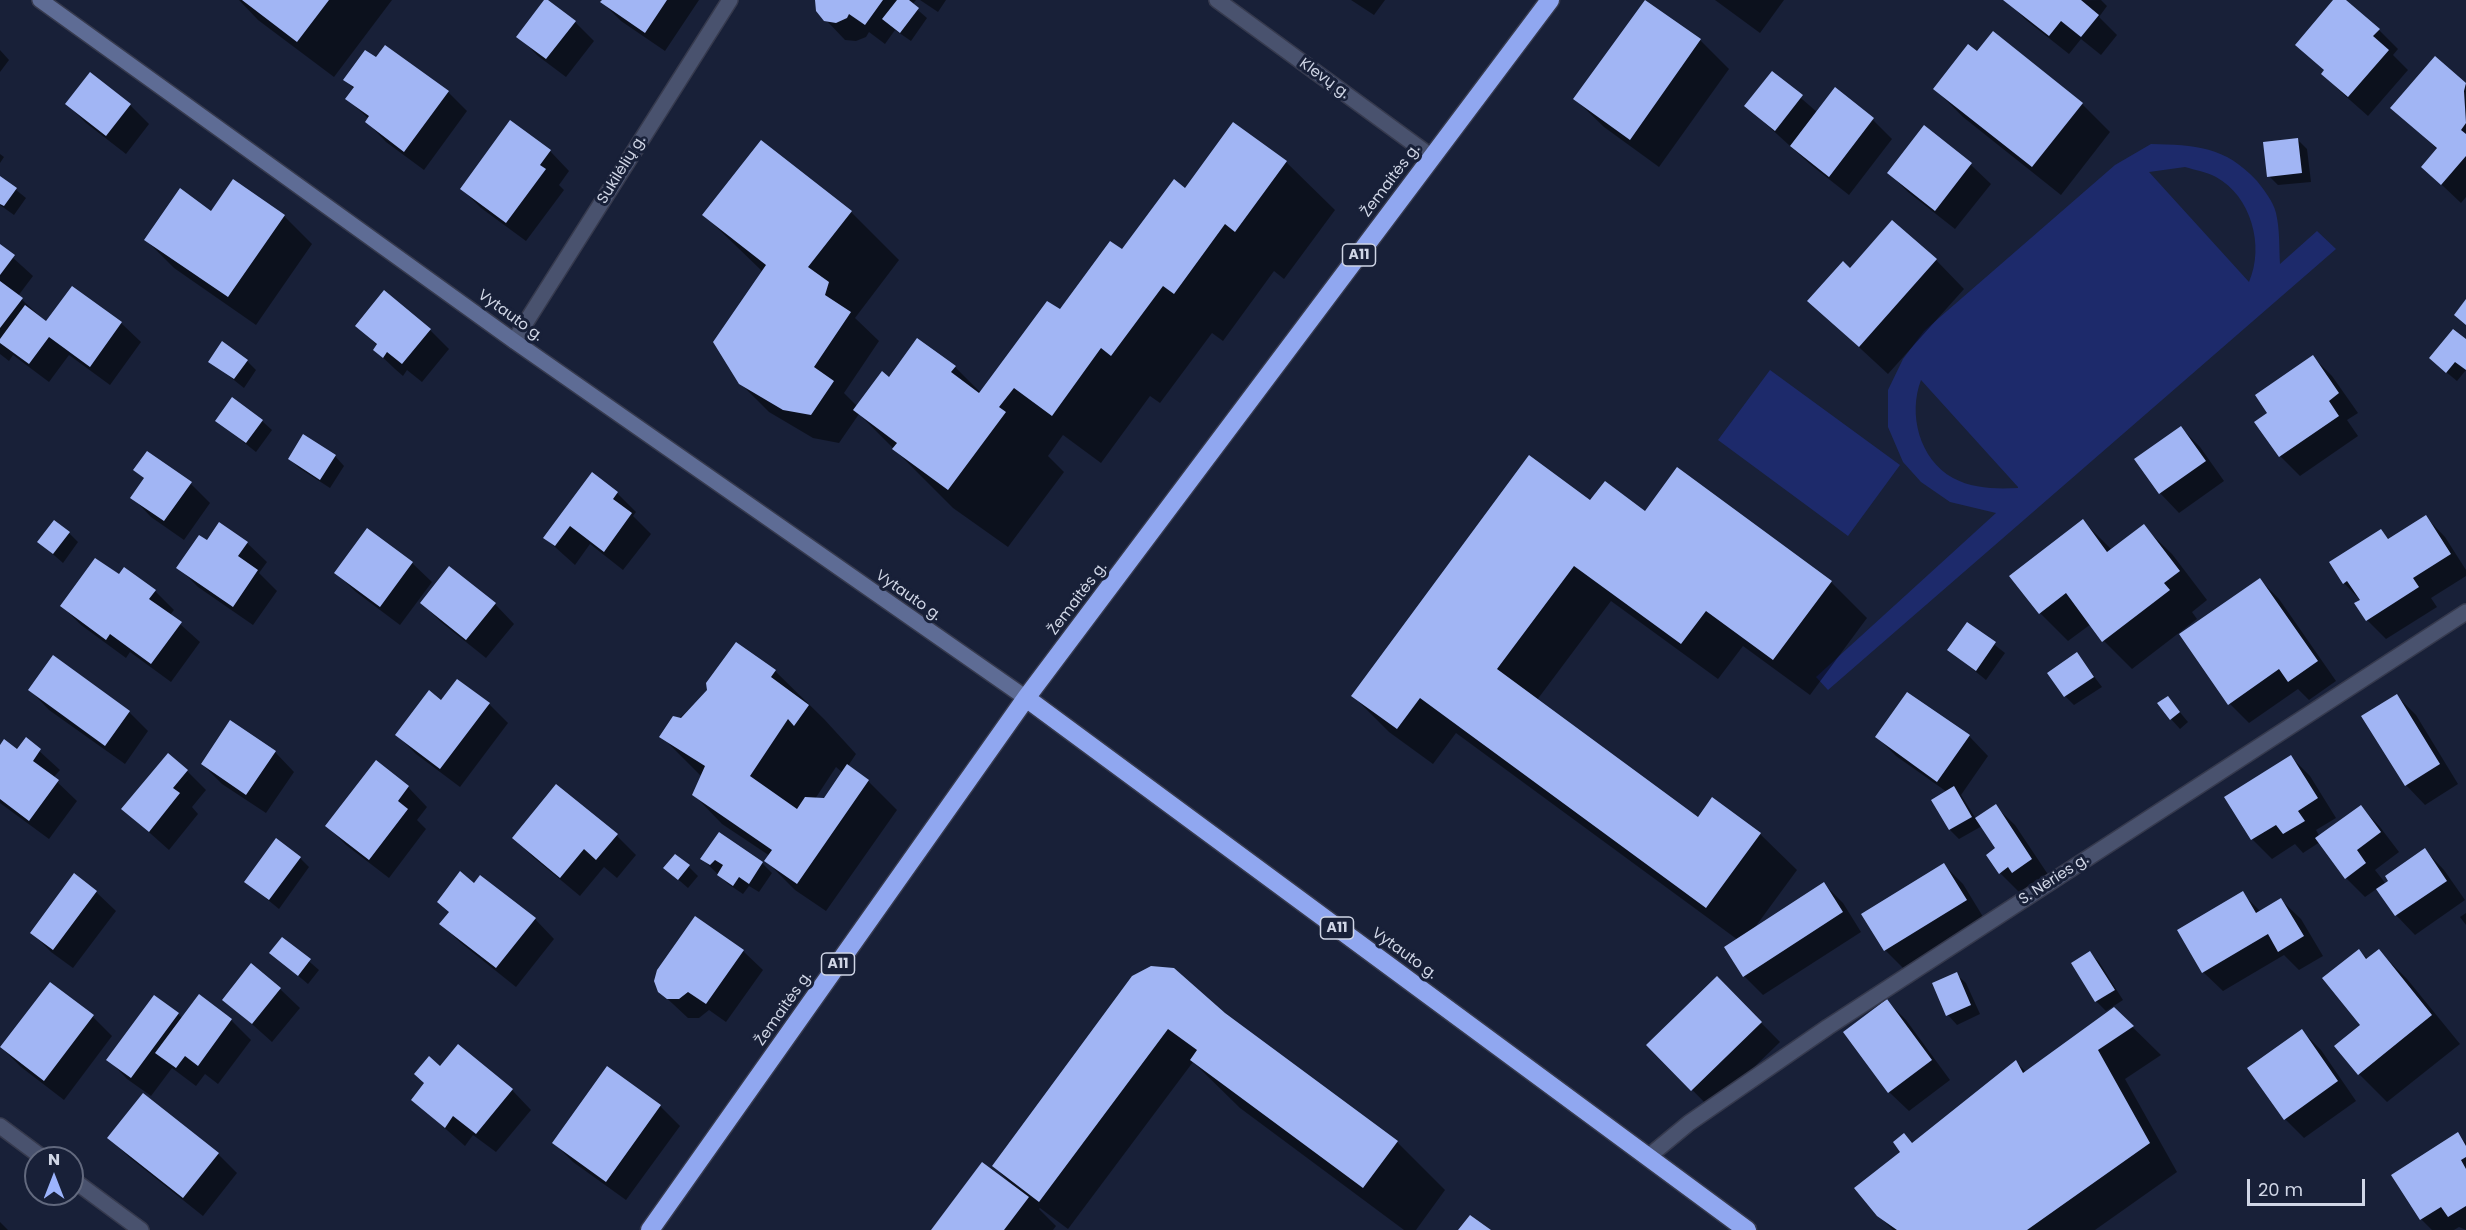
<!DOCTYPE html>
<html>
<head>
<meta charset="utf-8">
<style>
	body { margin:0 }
	#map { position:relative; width:2466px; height:1230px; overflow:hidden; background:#182038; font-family:Poppins,sans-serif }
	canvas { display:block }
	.north { position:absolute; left:24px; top:1146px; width:60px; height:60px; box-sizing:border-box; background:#182038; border:2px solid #62697e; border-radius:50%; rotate:0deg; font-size:16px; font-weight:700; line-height:24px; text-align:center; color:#d0d6e6 }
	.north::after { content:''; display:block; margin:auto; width:21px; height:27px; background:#9cb4fd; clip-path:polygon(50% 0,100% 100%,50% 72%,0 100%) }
	.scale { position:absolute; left:2247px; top:1179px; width:118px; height:27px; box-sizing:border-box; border:3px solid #d0d6e6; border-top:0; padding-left:8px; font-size:18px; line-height:21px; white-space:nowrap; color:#d0d6e6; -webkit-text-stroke:4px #182038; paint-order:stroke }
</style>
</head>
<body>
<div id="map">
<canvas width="2466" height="1230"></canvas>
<div class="north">N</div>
<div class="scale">20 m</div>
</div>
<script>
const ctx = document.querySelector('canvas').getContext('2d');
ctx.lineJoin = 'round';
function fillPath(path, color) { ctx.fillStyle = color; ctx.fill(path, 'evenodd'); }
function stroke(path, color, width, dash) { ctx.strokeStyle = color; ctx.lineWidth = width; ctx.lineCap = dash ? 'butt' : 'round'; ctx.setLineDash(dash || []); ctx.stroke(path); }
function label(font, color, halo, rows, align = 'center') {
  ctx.font = font + ' Poppins,sans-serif'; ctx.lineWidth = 6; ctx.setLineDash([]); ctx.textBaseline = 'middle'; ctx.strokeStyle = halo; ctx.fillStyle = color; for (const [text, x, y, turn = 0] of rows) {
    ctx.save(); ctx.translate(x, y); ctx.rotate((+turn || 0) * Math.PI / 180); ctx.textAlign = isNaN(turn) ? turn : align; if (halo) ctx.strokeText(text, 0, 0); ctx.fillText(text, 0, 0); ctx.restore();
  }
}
const green = new Path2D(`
	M2151,144c44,1 74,2 106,37 7,9 16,20 19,32 4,17 3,34 4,51l37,-33 19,18 -508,441 -12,-13 180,-164 -46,-11 -29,-20 -18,-20 -15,-35v-37l15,-31 21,-28 191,-166zM2185,167c10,3 22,5 31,10 35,19 49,69 33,105l-100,-110zM1921,380l97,107v1c-21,1 -45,1 -65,-10 -34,-19 -45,-64 -32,-98z
	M1770,370l130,95 -52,71 -130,-96z`);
const shadow = new Path2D(`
	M239,0h153l-58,77 -76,-57z
	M604,0h95l-34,51 -44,-30 -19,-19z
	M816,0h100l-4,5 15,13 -16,23 -16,-11 -10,14 -16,-12 -3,5 -10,4 -11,-1 -19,-20z
	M920,0h26l-8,12z
	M1351,0h34l-11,15z
	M1715,0h69l-24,33z
	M2101,0l6,6 -8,11 18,18 -16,20 -20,-16 -12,15 -43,-34 -19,-19z
	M2335,0h9l35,30 19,19 -5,6 15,15 -40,46 -26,-23 -19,-19 2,-3 -28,-27z
	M1645,2l55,38 29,29 -70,98 -55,-40 -29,-28z
	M575,22l19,19 -28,36 -28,-21 -20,-20z
	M0,50l9,10 -9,12z
	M1978,53l104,51 28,28 -49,63 -98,-78 -28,-28z
	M2435,58l31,27v112l-5,6 -38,-36 15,-17 -45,-42z
	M376,59l72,33 19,19 -43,59 -38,-28 -19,-20 2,-3 -22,-20 7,-10 -9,-10z
	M1772,73l45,39 18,-22 38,30 19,19 -43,56 -38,-30 -65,-59z
	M91,74l39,31 19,19 -23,30 -40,-31 -19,-19z
	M1924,127l47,38 20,19 -36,45 -47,-37 -19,-19z
	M2298,140l9,9 4,33 -33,3 -9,-9z
	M550,151l19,20 -10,14 5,5 -38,51 -45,-33 -19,-19z
	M0,154l4,3 -4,6z
	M1286,162l49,48 -51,69 -10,-8 -51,70 -11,-8 -52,70 -10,-7 -49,67 -38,-28 -15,21 16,16 -56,75 -55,-39 -94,-94 -20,29 -26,-5 -44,-26 -29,-29 23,-111 -59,-57 147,-3 48,48 -44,58 24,23 -35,52 14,14 31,-28 66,-12 26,26 79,-82 125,-121z
	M0,177l26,21 -12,17 -14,-10z
	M212,213l72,3 28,28 -56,81 -82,-57 -28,-28z
	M0,246l33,30 -15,20 29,27 25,-35 49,35 20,19 -31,43 -41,-30 -20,27 -36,-27 -4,6 -9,-7z
	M1936,260l28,29 -76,85 -79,-73 41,-31z
	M357,326l73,4 19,19 -27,33 -15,-12 -4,6 -8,-7 -20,-19 3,-4z
	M2466,341v29l-9,11 -17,-14z
	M2313,357l19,19 26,37 -11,7 11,16 -58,40 -20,-20 -23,-33 12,-10z
	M210,361h37l9,9 -12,18z
	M217,421h45l10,9 -16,22z
	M2181,428l19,19 24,34 -45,32 -19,-20z
	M147,453l44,31 19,19 -26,37 -33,-23 -19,-20 13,-18 -10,-9z
	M335,456l9,10 -14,22 -31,-20 -9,-9z
	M617,493l19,19 -3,4 18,18 -28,36 -33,-26 -15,21 -30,-27z
	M1590,502l55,11 186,69 36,36 -57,77 -67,-49 -25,33 -107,-78 -74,99 161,119 15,-19 47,34 37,36 -44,60 71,-46 19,19 18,29 -98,63 -19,-19 -6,-36 -282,-207 -23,31 -44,-32 -36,-36z
	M2426,517l19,20 21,33v6l-35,22 6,9 -51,32 -19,-19 -6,-19 -17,-18 37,-52 9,9z
	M2083,521l29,29 31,-24 29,28 35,46 -15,12 5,7 -65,50 -28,-28 -13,-17 -23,17 -28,-28z
	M219,524l28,19 20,19 -8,11 18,18 -24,34 -55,-38 -20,-20 29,-25z
	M69,533l9,9 -15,21 -24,-21z
	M412,563l20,19 -32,43 -44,-33 -20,-19z
	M119,576l36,15 19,19 -4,5 30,27 -29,40 -41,-30 -4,6 -45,-33 -19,-19z
	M2260,580l19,19 57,82 -27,19 -11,-11 -49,34 -19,-19 -49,-69z
	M422,603l73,1 19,20 -28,34 -45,-36z
	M1968,624l37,29 -19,27 -37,-30z
	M737,644l38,27 49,48 32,35 -8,12 20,15 29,29 -71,101 -31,-21 -29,-29 4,-5 -48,-32 -28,-29 8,-18 -41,-41 48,-46zM836,767l7,6 -18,27 -10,-1z
	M2077,654l25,33 -28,18 -9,-9z
	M30,690l99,22 19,19 -23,33 -76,-54z
	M2397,696l19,19 42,69 -33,21 -19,-20z
	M2168,698l20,24 -8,7 -9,-10z
	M441,702l48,2 19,19 -48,64 -44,-33 -19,-19z
	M230,722l45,30 19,20 -28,41 -44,-29 -20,-20z
	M1969,736l19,20 -27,39 15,24 19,-13 20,19 36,54 -19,12 -4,-4 -9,5 -19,-19 -3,-24 -15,-23 -23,13 -9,-9 -3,-38 -51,-36 -19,-19z
	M26,739l34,31 -7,8 24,23 -28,38 -49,-36v-55l18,3z
	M2291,757l19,19 26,42 -20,12 4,7 41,-30 19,20 19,25 -24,18 11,14 39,-34 19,20 21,30 -50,35 -19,-20 -18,-27 -13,9 -19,-19 -26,-36 -17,11 -8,-9 -23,15 -20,-20 -26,-41z
	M187,771l19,19 -14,17 6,7 -29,36 -46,-41z
	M408,787l19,20 -10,13 9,9 -37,49 -43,-33 -19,-19z
	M719,834l43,29 10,10 -13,19 -10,-6 -6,8 -15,-10 -26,-25z
	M617,836l19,19 -19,23 -13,-11 -24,29 -47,-39 -19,-19z
	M300,858l9,9 -30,42 -33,-27z
	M1944,865l19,19 22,36 -80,50 -20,-20 -22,-36z
	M689,867l9,9 -10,12 -23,-20z
	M474,885l61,34 19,20 -38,48 -55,-44 -20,-19z
	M96,892l20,19 -43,57 -22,-16 -19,-19z
	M2242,893l19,19 20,-12 20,19 22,37 -24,14 -15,-15 -61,36 -20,-19z
	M2466,913v12l-6,-8z
	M695,918l48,33 20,19 -37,52 -17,-12 -10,8h-11l-29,-27z
	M283,939l36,31 -11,14 -37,-31z
	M2359,951l9,8 11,-8 28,28 53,65 -73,58 -28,-28 3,-49z
	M2090,953l9,9 24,38 -17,11 -10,-10z
	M1956,974l10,9 14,31 -23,11 -9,-10z
	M1717,978l63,64 -69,67 -63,-64z
	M50,984l43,33 19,19 -48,64 -43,-33 -19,-19z
	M280,989l20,19 -28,34 -48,-43z
	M1122,995l102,19 173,128 48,48 -29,40h-12l-164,-122 -47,-46 -125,167 -28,-21 -1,1 17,17 -3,4h-120l78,-46 -17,-18z
	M199,996l32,24 20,20 -33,44 -13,-10 -9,12 -24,-18 -21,28 -24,-17 -19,-20 70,-45 5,5z
	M1887,1001l19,19 44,60 -41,31 -20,-19z
	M2114,1009l47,46 -36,24 52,93 -82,58h-202l-15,-15 35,-71 103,-82 11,11z
	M2302,1031l19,19 35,51 -52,37 -19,-19z
	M458,1047l54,43 19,20 -35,42 -23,-17 -8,11 -52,-46z
	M607,1068l53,38 20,20 -54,74 -53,-38 -19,-19z
	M2457,1134l9,9v87l-7,-3 -5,3h-22l-11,-11z
	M109,1138l109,16 19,19 -34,43 -74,-59z
	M0,1222l8,8h-8z`);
const building = new Path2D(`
	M242,0h87l-32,42z
	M544,0h4l28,21 -30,38 -30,-22z
	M602,0h65l-22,33 -45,-31z
	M815,0h68l-18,25 -16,-11 -2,4 -11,5 -12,-2 -8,-10z
	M897,0h12l10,8 -19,25 -18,-14z
	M1645,0l56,39 -71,101 -57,-41z
	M2003,0h78l18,15 -18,22 -20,-16 -12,15z
	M2333,0h13l34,29 -7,7 16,14 -41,47 -27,-23 3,-4 -29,-25z
	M1993,31l90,72 -51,64 -99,-78 35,-45 9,7z
	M385,45l64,46 -45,61 -39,-30 4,-6 -24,-17 9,-12 -11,-7 22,-30 11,7z
	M2435,56l31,27 -2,8 2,32 -5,7 5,4v22l-25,29 -20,-18 16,-19 -47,-40z
	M1772,71l31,24 -28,36 -31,-25z
	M90,72l41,32 -25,32 -41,-32z
	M1835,87l39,31 -45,59 -39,-31z
	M510,120l41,30 -11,15 6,4 -40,54 -46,-34z
	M1233,122l54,39 -52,71 -10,-8 -51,70 -11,-8 -52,70 -10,-8 -49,68 -38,-28 -15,19 7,5 -58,78 -56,-41 5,-6 -44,-33 29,-39 7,6 28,-39 39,28 -5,6 28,21 68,-92 13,8 50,-68 12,8 52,-70 11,9z
	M1924,125l48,38 -37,48 -48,-38z
	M2298,138l4,35 -35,4 -4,-35z
	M761,140l91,71 -44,56 21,15 -4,13 26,17 -37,55 20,14 -23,34 -28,-5 -44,-26 -26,-42 53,-77 -64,-50z
	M0,176l17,12 -13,18 -4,-2z
	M233,179l52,36 -57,82 -84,-57 36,-52 31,23z
	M1892,220l45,39 -78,88 -52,-46 36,-40 7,7z
	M0,244l15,11 -15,20z
	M0,281l23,17 -23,30z
	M72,286l50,36 -32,45 -41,-30 -20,27 -29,-21v-4l25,-34 21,16z
	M384,290l47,39 -29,35 -15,-12 -4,6 -10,-8 4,-6 -22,-18z
	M2466,299v26l-12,-10z
	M2453,329l13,10v31l-11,-8 -9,11 -17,-15z
	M222,341l26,19 -14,19 -26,-17z
	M2313,355l26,38 -10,8 10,15 -60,41 -25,-35 13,-9 -12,-18z
	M232,397l31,23 -17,23 -31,-22z
	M2181,426l25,35 -47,33 -25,-35z
	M303,434l33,21 -16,25 -32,-21z
	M147,451l45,31 -28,39 -34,-23 14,-20 -11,-8z
	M1529,455l61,45 15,-19 40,30 32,-44 155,114 -59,79 -67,-49 -25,33 -107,-78 -77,103 201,148 14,-20 49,36 -55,75 -286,-210 -23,31 -46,-33z
	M592,472l26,20 -5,7 19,14 -28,39 -34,-26 -15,20 -12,-8z
	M2426,515l25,39 -38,24 6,9 -53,34 -12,-18 6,-3 -13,-19 -4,3 -14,-22 52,-33 7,10z
	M2083,519l24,33 37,-28 36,47 -16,12 6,7 -68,52 -36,-49 -27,21 -30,-38z
	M54,520l16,12 -17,22 -16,-12z
	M219,522l29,20 -10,14 20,14 -25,37 -57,-39 23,-33 8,5z
	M367,528l46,34 -33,45 -46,-34z
	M95,558l24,16 5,-7 32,23 -7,9 33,23 -31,42 -41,-30 -4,6 -46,-34z
	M449,566l47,37 -30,37 -46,-37z
	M2260,578l58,83 -30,21 -9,-13 -51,36 -49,-71z
	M1967,622l29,20 -20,29 -29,-21z
	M736,642l40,28 -5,7 38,28 -15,21 -6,-7 -38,57 47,33 8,-12 19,1 23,-34 22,16 -72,104 -33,-23 8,-11 -80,-55 13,-29 -46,-29 14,-21 8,2 26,-28 -1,-7z
	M2077,652l17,25 -30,20 -17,-24z
	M53,655l77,56 -25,35 -77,-56z
	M457,679l33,24 -50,66 -45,-34 34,-45 12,10z
	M1907,692l63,43 -33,47 -62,-45z
	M2397,694l43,70 -35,22 -44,-70z
	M2168,696l12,16 -10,8 -13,-17z
	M230,720l46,31 -30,44 -45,-31z
	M26,737l15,12 -8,12 26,19 -30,41 -29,-22v-54l4,-6 13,10z
	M168,753l20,17 -15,18 7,5 -31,39 -28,-23z
	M2291,755l27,43 -20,13 7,10 -22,13 -7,-9 -25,15 -27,-43z
	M376,760l33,26 -11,15 10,8 -39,51 -44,-34z
	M556,784l62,50 -22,26 -12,-11 -24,29 -48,-40z
	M1954,786l18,31 -23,13 -18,-30z
	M1996,804l36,55 -20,14 -4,-6 -9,7 -13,-19 9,-7 -20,-30z
	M2361,805l20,27 -24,18 9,13 -21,16 -30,-41z
	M719,832l44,30 -14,22 -10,-7 -6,9 -16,-11 6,-10 -8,-5 -5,5 -10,-6z
	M276,838l25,19 -32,43 -25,-18z
	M2425,848l22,33 -52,35 -19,-27 12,-8 -3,-5z
	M675,854l15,11 -12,15 -15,-12z
	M1944,863l23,37 -83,51 -23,-37z
	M460,871l14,12 6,-8 56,43 -40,50 -57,-44 10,-12 -12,-10z
	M74,873l23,18 -44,59 -23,-17z
	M1824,882l19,30 -100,65 -19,-30z
	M2243,891l13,22 25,-15 23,38 -26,16 -10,-18 -66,39 -25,-43z
	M695,916l49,34 -38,54 -18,-12 -9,7h-12l-9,-7 -4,-11 3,-11z
	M282,937l29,22 -13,17 -29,-23z
	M2359,949l7,10 13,-10 53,66 -74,60 -24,-29 26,-21 -38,-47z
	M2090,951l25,39 -20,12 -24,-39z
	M251,963l30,25 -29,36 -30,-24z
	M1151,966l23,2 51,45 173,128 -35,47 -173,-128 7,-10 -29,-21 -129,173 -47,-36 140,-190z
	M1957,972l14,33 -25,11 -14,-33z
	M1717,976l45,46 -71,69 -45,-46z
	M50,982l44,33 -50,66 -44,-34z
	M199,994l33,25 -34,47 -13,-10 -9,12 -21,-15z
	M154,995l25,18 -48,65 -25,-18z
	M1887,999l45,61 -44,33 -45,-61z
	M2114,1007l20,19 -36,24 52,93 -123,87h-130l-20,-14 -23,-28 46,-36 -7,-10 11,-9 8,10 104,-83 7,13z
	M2302,1029l36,52 -54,39 -37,-52z
	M458,1044l55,45 -37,45 -23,-18 -8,12 -34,-28 13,-17 -10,-9 15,-18 11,10z
	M607,1066l54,39 -55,77 -54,-39z
	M143,1093l76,60 -36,45 -76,-60z
	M2458,1132l8,14v11l-5,3 5,9v37l-18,11 -7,-10 -21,13 -29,-45z
	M982,1162l47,35 -25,33h-73z
	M1470,1215l21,15h-33z`);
const street = new Path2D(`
	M1217,0l215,157
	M514,341l216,-341
	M0,1126l43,32
	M1648,1157l41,-34 139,-96 638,-415
	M72,1179l69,51`);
const secondary = new Path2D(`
	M40,0l474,341 512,357`);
const highway = new Path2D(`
	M1026,698l721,532
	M650,1230l376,-532 524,-698`);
const shields = [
	[1359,255,33],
	[1337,928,33],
	[838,964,33]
];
const shieldNames = [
	["A11",1359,255],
	["A11",1337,928],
	["A11",838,964]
];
const streetNames = [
	["Klevų g.",1324,79,36],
	["Sukilėlių g.",622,170,-58],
	["Žemaitės g.",1391,181,-53],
	["Vytauto g.",510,316,36],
	["Vytauto g.",908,596,35],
	["Žemaitės g.",1078,599,-53],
	["S. Nėries g.",2054,880,-33],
	["Vytauto g.",1404,954,36],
	["Žemaitės g.",784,1009,-55]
];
fillPath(green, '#1d2a6b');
fillPath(shadow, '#0007');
fillPath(building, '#a1b5f4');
stroke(street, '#363a4e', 18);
stroke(secondary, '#363a4e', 18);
stroke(highway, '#363a4e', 21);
stroke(street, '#49526e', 15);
stroke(secondary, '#5e6c95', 15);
stroke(highway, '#90a7f0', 18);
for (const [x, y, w] of shields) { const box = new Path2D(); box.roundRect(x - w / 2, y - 11, w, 22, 4.5); ctx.fillStyle = '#182038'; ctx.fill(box); stroke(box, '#d0d6e6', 1.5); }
label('bold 14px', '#d0d6e6', null, shieldNames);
label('15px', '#d0d6e6', '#182038', streetNames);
</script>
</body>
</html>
